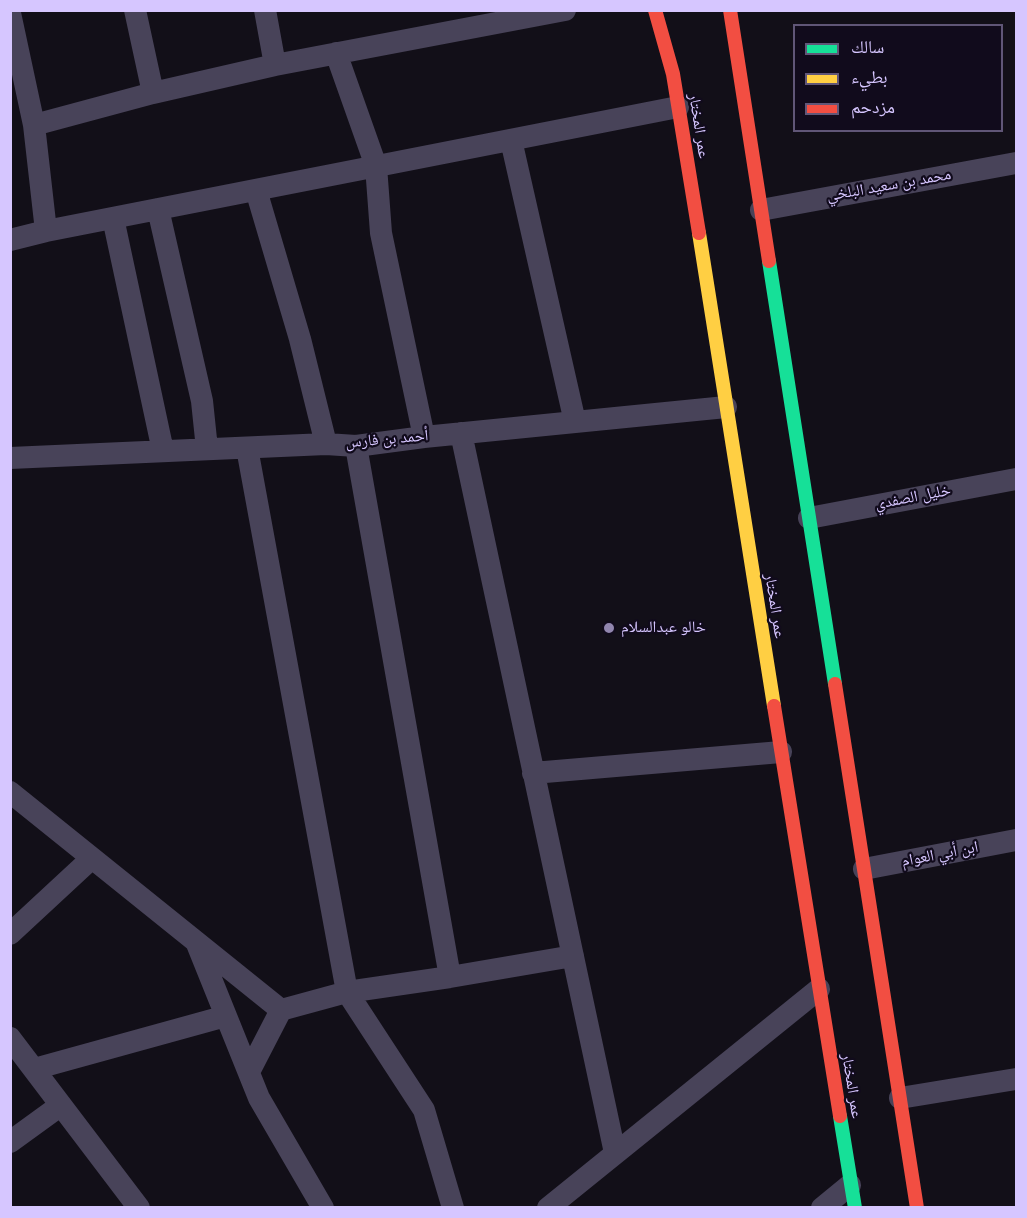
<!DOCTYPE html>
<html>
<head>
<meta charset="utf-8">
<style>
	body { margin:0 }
	#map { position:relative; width:1027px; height:1218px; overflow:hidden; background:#120f18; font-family:"Nunito Sans","Noto Naskh Arabic",sans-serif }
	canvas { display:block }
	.frame { position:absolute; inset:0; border:12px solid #d6c6ff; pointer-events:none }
	.legend { position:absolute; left:793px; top:24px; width:210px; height:108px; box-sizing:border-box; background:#110b1c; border:2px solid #605677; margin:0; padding:8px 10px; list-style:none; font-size:18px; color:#d6c6ff }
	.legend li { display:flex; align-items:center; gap:12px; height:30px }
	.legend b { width:30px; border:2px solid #605677 }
</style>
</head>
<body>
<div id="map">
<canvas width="1027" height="1218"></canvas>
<div class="frame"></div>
<ul class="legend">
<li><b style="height:8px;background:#16e098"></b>سالك</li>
<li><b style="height:8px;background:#ffcf43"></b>بطيء</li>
<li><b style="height:8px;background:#f24e42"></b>مزدحم</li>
</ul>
</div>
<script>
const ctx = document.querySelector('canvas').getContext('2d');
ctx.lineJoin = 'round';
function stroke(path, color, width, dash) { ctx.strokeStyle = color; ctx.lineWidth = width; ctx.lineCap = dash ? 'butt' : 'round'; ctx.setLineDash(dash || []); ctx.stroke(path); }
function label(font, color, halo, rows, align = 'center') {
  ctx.font = font + ' "Nunito Sans","Noto Naskh Arabic",sans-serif'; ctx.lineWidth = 4.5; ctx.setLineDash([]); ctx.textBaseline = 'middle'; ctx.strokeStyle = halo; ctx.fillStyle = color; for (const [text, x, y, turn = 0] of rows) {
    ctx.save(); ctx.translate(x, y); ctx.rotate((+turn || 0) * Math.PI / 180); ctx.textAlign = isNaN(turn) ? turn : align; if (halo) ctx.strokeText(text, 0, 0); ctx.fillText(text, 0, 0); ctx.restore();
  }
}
const street = new Path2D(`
	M135,10l18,83
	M265,10l10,55
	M10,13l24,112 12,106
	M336,53l40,113 5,67 43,204
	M34,125l119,-32 122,-28 290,-55
	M511,140l64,282
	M256,190l44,149 26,105
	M158,209l44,192 5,48
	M761,210l255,-47
	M113,218l50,233
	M10,240l36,-9 632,-124
	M461,433l154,720
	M356,446l94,531
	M247,448l100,544 103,-15 123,-21
	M10,458l316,-14 30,2 68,-9 302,-30
	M809,518l207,-39
	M533,773l248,-21
	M10,792l271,218
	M864,869l152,-29
	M10,934l82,-76
	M197,944l62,154 64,110
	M10,1038l129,170
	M34,1069l192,-53
	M249,1072l32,-62 66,-18 77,118 29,98
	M900,1098l116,-19
	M10,1142l51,-37
	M548,1208l271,-219
	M822,1208l28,-23`);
const fast = new Path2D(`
	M769,261l66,423
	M840,1116l15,92`);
const slow = new Path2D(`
	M699,233l75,473`);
const jam = new Path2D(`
	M655,10l18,64 26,159
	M730,10l39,251
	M835,684l82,524
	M774,706l66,410`);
const markers = [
	[609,628,6,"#9186ae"]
];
const streetNames = [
	["عمر المختار",698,126,81],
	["محمد بن سعيد البلخي",889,186,-10],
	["أحمد بن فارس",387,440,-5],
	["خليل الصفدي",913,498,-11],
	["عمر المختار",774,606,81],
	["ابن أبي العوام",940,855,-11],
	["عمر المختار",851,1086,81]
];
const poiNames = [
	["خالو عبدالسلام",621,628]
];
stroke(street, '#484359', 22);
stroke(fast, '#16e098', 14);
stroke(slow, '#ffcf43', 14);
stroke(jam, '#f24e42', 14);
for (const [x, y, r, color] of markers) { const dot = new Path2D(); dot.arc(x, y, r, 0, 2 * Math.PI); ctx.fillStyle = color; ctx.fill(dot); stroke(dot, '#110b1c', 2); }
label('16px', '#d6c6ff', '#110b1c', streetNames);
label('16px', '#d6c6ff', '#110b1c', poiNames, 'left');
</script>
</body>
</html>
